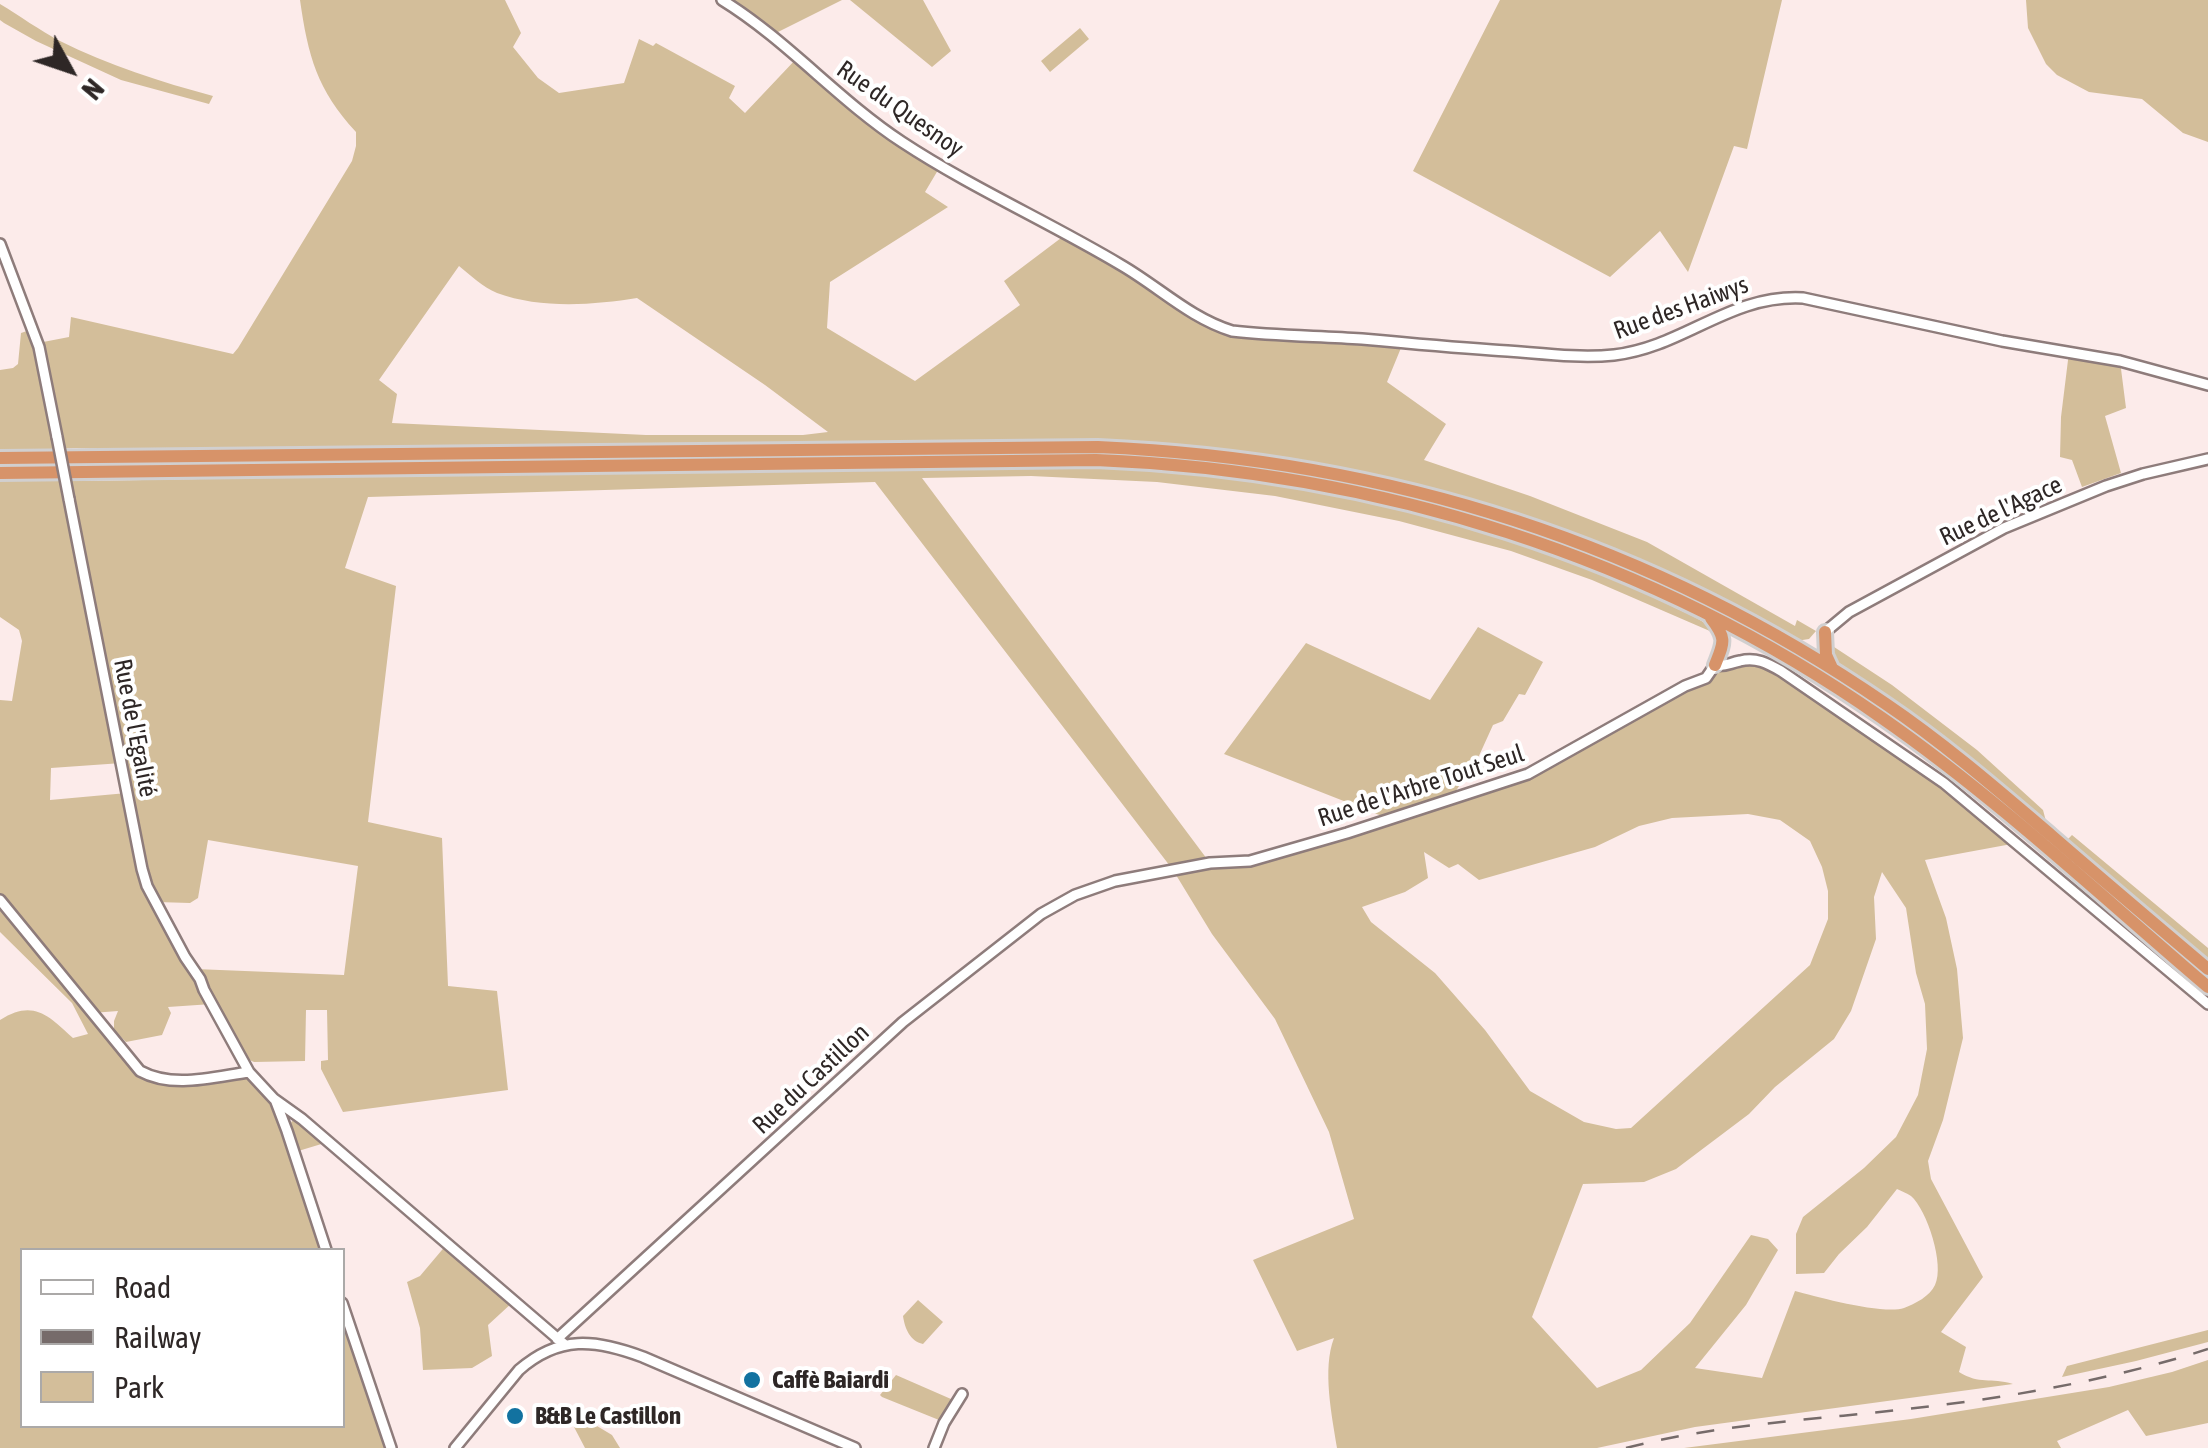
<!DOCTYPE html>
<html>
<head>
<meta charset="utf-8">
<style>
	body { margin:0 }
	#map { position:relative; width:2208px; height:1448px; overflow:hidden; background:#fcebea; font-family:"Asap Condensed",sans-serif }
	canvas { display:block }
	.legend { position:absolute; left:20px; top:1248px; width:325px; height:180px; box-sizing:border-box; background:#fff; border:2px solid #aba9a8; margin:0; padding:12px 18px; list-style:none; font-size:30px; color:#2e2726 }
	.legend li { display:flex; align-items:center; gap:20px; height:50px }
	.legend b { width:50px; border:2px solid #aba9a8 }
	.north { position:absolute; left:20px; top:20px; width:100px; height:100px; -webkit-text-stroke:8px #fff; paint-order:stroke; rotate:130deg; font-size:28px; font-weight:700; line-height:40px; text-align:center; color:#2e2726 }
	.north::after { content:''; display:block; margin:auto; width:35px; height:45px; background:#2e2726; clip-path:polygon(50% 0,100% 100%,50% 72%,0 100%) }
</style>
</head>
<body>
<div id="map">
<canvas width="2208" height="1448"></canvas>
<ul class="legend">
<li><b style="height:12px;background:#fff"></b>Road</li>
<li><b style="height:12px;background:#766b6a"></b>Railway</li>
<li><b style="height:28px;background:#d3be9a"></b>Park</li>
</ul>
<div class="north">N</div>
</div>
<script>
const ctx = document.querySelector('canvas').getContext('2d');
ctx.lineJoin = 'round';
function fillPath(path, color) { ctx.fillStyle = color; ctx.fill(path, 'evenodd'); }
function stroke(path, color, width, dash) { ctx.strokeStyle = color; ctx.lineWidth = width; ctx.lineCap = dash ? 'butt' : 'round'; ctx.setLineDash(dash || []); ctx.stroke(path); }
function label(font, color, halo, rows, align = 'center') {
  ctx.font = font + ' "Asap Condensed",sans-serif'; ctx.lineWidth = 8; ctx.setLineDash([]); ctx.textBaseline = 'middle'; ctx.strokeStyle = halo; ctx.fillStyle = color; for (const [text, x, y, turn = 0] of rows) {
    ctx.save(); ctx.translate(x, y); ctx.rotate((+turn || 0) * Math.PI / 180); ctx.textAlign = isNaN(turn) ? turn : align; if (halo) ctx.strokeText(text, 0, 0); ctx.fillText(text, 0, 0); ctx.restore();
  }
}
const green = new Path2D(`
	M300,0h205l16,33 -8,14 25,31 21,15 65,-10 15,-44 14,7 3,-3 79,43 -6,12 16,15 52,-55 22,19 122,88 -16,27 23,15 -118,75 -3,46 88,53 105,-76 -16,-24 61,-46 153,91 185,17 -16,39 59,42 -22,36 106,36 117,46 148,84 2,-6 19,11 -7,8 -13,2 -70,-39 -303,-114 -96,-21 -95,-15 -76,-7 -111,-4 -876,10 -93,-3 -76,4v-82l13,-2 5,-4 3,-31 12,-4 5,14 31,-6 2,-20 162,37 5,-6 114,-187 4,-15v-14c-39,-42 -48,-76 -56,-132zM459,266c12,10 24,21 38,27 43,16 97,12 140,5l128,87 63,47 -25,3h-157l-254,-12 5,-29 -18,-14z
	M722,0h120l-70,35z
	M850,0h73l28,51 -19,16z
	M1500,0h282l-35,149 -13,-3 -46,126 -28,-41 -50,46 -197,-106z
	M2026,0h182v142l-25,-9 -41,-34 -53,-7 -32,-17 -11,-11 -18,-36z
	M0,4c20,12 39,26 60,37 48,24 101,41 153,55l-4,8 -88,-24 -85,-39 -32,-18 -4,-3z
	M1080,28l9,11 -39,33 -9,-11z
	M2069,352l51,9 6,47 -21,8 16,57 -39,14 -10,-27 -12,-3 1,-40z
	M1045,464c124,4 250,12 369,45 79,22 154,51 230,80 23,20 55,24 75,46l-127,-55 -81,-29 -112,-30 -124,-25 -118,-14 -126,-6 -109,2 288,385 60,-7 117,-38 -163,-64 82,-111 124,57 48,-73 65,35 -18,33 -6,-1 -16,27 -10,4 -15,33 -19,14 2,11 -9,14 76,-23 184,-105 51,-9 181,123 73,60 -92,17 21,58 11,51 6,69 -20,82 -15,41 3,18 52,98 -42,55 25,15 -7,25c21,13 31,5 54,12l-318,43 -98,21h-260c-5,-32 -15,-79 -3,-110l-37,13 -44,-91 101,-41 -25,-87 -54,-113 -63,-85 -39,-64 -298,-388 -507,15 -23,71 51,18 -28,236 74,16 6,148 49,5 11,99 -165,22 -22,-43v-8l7,-1 -1,-50h-21l-1,51 -51,1 -9,-4 -33,-54 -44,3 3,6 -9,22 -36,7 -12,-12v-9l4,-10 -26,2 39,49 26,17 92,-7 40,54 3,-5 8,1 28,20 -33,10 31,98h-304v176h320l1,-123 48,145h-391v-428c33,-21 48,-5 73,18l15,-4 -16,-31 -72,-71v-232l12,1 10,-60 -3,-11 -19,-13v-137l87,1zM122,763l5,30 -77,7 1,-32zM1748,814l32,6 30,21 12,26 6,24v28l-18,46 -179,163 -15,1 -32,-7 -54,-31 -45,-61 -50,-57 -64,-51 -9,-15 43,-15 23,-14 -4,-26 25,16 9,-4 21,16 116,-33 44,-21 33,-8zM208,840l150,26 -14,109 -149,-6 7,19 -14,-21 -31,-65 33,1 8,-5zM1882,872l24,36 10,65 9,31 2,45 -9,46 -22,42 -32,31 -61,49 -7,17v40l28,-1 15,-19 28,-27 30,-38c4,2 10,4 14,7 16,14 34,69 24,89 -5,11 -20,19 -31,23 -20,7 -87,-11 -109,-17l-33,87 -67,-10 51,-63 32,-55 -10,-11 -17,-4 -61,88 -49,47 -44,18 -65,-71 51,-133 61,-2 32,-13 73,-55 26,-27 59,-48 17,-28 25,-72 -2,-42z
	M1828,643l64,42 85,65 66,60 4,15 -166,-134 -48,-32z
	M2072,835l136,113v15l-142,-122z
	M447,1244l66,58 -25,23 4,31 -20,12 -49,2 -3,-42 -13,-46 13,-6z
	M918,1300l25,22 -20,22c-13,-3 -18,-15 -20,-28z
	M2208,1330v12l-72,19 -74,16 5,-11z
	M2208,1360v63l-62,13 -18,-26 -71,31 4,7h-377l227,-29 198,-32 63,-15z
	M896,1375l55,24 1,3 -10,17 -3,1 -57,-23 -2,-2z
	M582,1417l30,18 8,13h-35l-11,-21z`);
const minor = new Path2D(`
	M722,0c65,40 116,100 180,142 70,46 147,80 219,123 38,22 69,53 111,66 43,5 87,5 130,8 43,4 87,8 130,11 40,2 82,9 122,5 70,-8 116,-61 189,-57l199,43 118,20 88,24
	M0,244l39,103 18,90
	M69,499l73,370 5,17 38,71 15,22 4,11 45,82 25,27 28,20 262,225
	M1825,632l24,-20 155,-84 102,-42 37,-12 65,-15
	M0,900l140,171c33,18 73,6 109,1
	M276,1102l11,29 39,119
	M342,1303l49,145
	M557,1339l346,-317 138,-108 34,-19 40,-14 95,-18 40,-2 97,-28 181,-59 157,-88 21,-8 9,-13c11,2 14,-2 25,-4 16,-4 27,2 41,10l163,112 264,221
	M455,1448l64,-78c40,-35 76,-31 124,-13l212,91
	M934,1448l10,-25 18,-29`);
const highway = new Path2D(`
	M0,458l1098,-11c286,12 552,95 788,257 59,40 112,86 166,132 52,45 104,89 156,133
	M0,473l1096,-13c281,11 555,96 786,258 115,80 219,178 326,269
	M1711,618c16,21 13,24 4,47
	M1825,632l1,23 6,13`);
const rail = new Path2D(`
	M1626,1448c92,-24 187,-28 281,-39 101,-11 204,-29 301,-60`);
const minorBridge = new Path2D(`
	M57,437l12,62`);
const markers = [
	[752,1380,10,"#1272a0"],
	[515,1416,10,"#1272a0"]
];
const streetNames = [
	["Rue du Quesnoy",900,109,35],
	["Rue des Haiwys",1681,308,-20],
	["Rue de l'Agace",2001,511,-25],
	["Rue de l'Egalité",135,728,79],
	["Rue de l'Arbre Tout Seul",1421,786,-18],
	["Rue du Castillon",811,1079,-43]
];
const poiNames = [
	["Caffè Baiardi",772,1380],
	["B&B Le Castillon",535,1416]
];
fillPath(green, '#d3be9a');
stroke(minor, '#8e7c7b', 14);
stroke(highway, '#d1cfcf', 18);
stroke(minor, '#fff', 9);
stroke(highway, '#d79369', 12);
stroke(rail, '#766b6a', 2.5, [18, 18]);
stroke(minorBridge, '#8e7c7b', 14, []);
stroke(minorBridge, '#fff', 9);
for (const [x, y, r, color] of markers) { const dot = new Path2D(); dot.arc(x, y, r, 0, 2 * Math.PI); ctx.fillStyle = color; ctx.fill(dot); stroke(dot, '#fff', 4); }
label('25px', '#2e2726', '#fff', streetNames);
label('bold 25px', '#2e2726', '#fff', poiNames, 'left');
</script>
</body>
</html>
